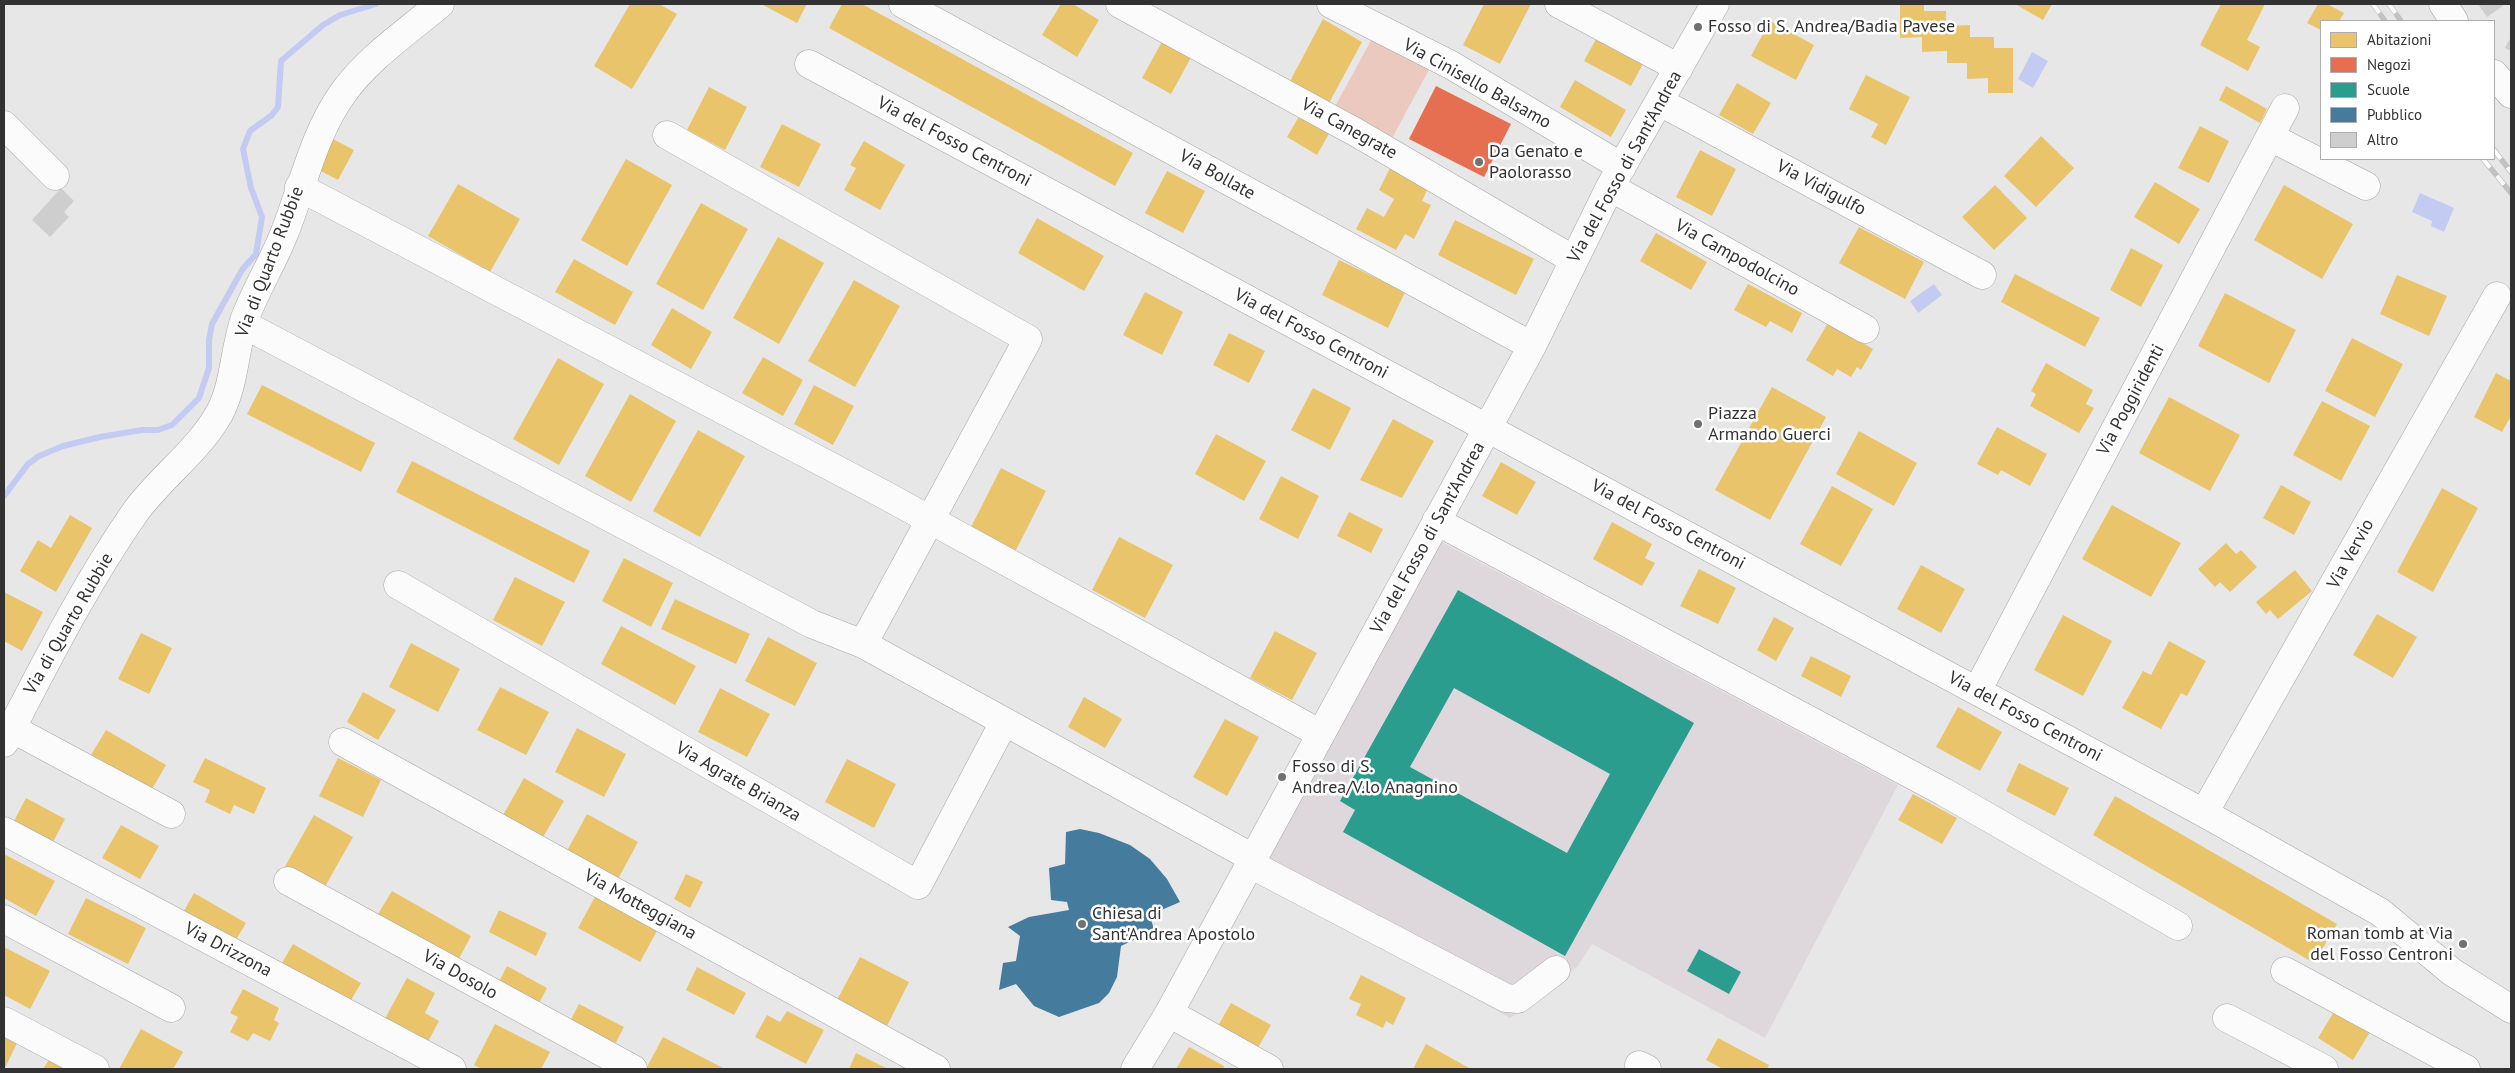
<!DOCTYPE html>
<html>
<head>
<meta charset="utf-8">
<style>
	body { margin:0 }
	#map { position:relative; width:2515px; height:1073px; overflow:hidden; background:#e8e7e8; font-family:"PT Sans",sans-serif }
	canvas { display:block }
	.frame { position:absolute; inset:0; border:5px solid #333233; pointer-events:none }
	.legend { position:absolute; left:2320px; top:20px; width:175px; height:140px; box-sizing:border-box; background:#fff; border:1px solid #adadad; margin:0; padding:6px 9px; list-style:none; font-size:15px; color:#333233 }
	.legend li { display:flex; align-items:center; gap:10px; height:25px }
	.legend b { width:25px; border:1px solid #adadad }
</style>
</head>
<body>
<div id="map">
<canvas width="2515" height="1073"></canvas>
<div class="frame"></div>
<ul class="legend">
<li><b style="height:14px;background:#e9c46a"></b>Abitazioni</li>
<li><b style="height:14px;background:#e76f51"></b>Negozi</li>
<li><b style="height:14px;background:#2a9d8f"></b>Scuole</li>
<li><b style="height:14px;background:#457b9d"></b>Pubblico</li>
<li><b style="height:14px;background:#cececf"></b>Altro</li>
</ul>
</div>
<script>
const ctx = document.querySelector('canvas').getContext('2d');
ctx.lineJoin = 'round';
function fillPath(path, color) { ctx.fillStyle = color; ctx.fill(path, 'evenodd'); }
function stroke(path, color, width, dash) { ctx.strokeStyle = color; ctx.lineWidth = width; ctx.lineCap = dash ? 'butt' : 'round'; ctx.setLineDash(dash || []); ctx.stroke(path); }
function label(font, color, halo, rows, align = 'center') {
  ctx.font = font + ' "PT Sans",sans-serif'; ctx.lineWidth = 5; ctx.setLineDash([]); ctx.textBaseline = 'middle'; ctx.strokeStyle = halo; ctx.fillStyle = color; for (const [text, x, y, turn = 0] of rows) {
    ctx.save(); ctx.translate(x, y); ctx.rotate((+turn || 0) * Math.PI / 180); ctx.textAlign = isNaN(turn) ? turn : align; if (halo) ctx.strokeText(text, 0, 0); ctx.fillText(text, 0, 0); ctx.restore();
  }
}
const built = new Path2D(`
	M1440,541l458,244 -133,253 -173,-94 -14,22 -68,52 -255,-140z`);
const green = new Path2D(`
	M1374,35l57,31 -41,76 -57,-32z`);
const water = new Path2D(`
	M2032,52l16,9 -15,27 -15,-9z
	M2420,193l34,15 -10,24 -13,-6 1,-5 -20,-9z
	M1934,284l8,11 -24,18 -8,-12z`);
const homes = new Path2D(`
	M630,4h29l18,10 -45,75 -38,-23z
	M761,4h46l-10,19z
	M842,4h20l271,149 -18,33 -286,-158z
	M1061,4h12l26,16 -22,37 -35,-22z
	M1484,4h47l-31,60 -37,-19z
	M1900,4h24v7h22v15l24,-1v12h24v11h19v45h-25v-15l-21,1v-16h-20v-12l-25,1v-15l-22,1z
	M2015,4h37l-9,16z
	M2221,4h44l-18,36 13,7 -12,24 -48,-26z
	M2318,4h9l17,9 -5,8h-18v9l-14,-7z
	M1323,19l39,23 -33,61 -40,-20z
	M1770,21l44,24 -18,35 -45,-24z
	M1597,37l47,25 -13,24 -47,-25z
	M1164,38l29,16 -22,40 -29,-16z
	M1866,75l44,22 -24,48 -15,-8 7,-13 -29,-15z
	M1575,80l51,30 -15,27 -51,-30z
	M1737,83l34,20 -18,31 -34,-19z
	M2226,86l41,23 -7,14 -41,-23z
	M709,87l38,20 -22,43 -38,-20z
	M1301,113l30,17 -14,25 -30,-18z
	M782,124l39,20 -22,43 -39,-20z
	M2200,126l29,15 -20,42 -31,-15z
	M2041,136l33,32 -38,39 -32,-31z
	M329,137l25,13 -16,30 -25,-13z
	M864,141l41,24 -25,45 -36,-20 12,-22 -6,-3z
	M1700,150l36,19 -24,47 -36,-19z
	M626,159l46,26 -45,81 -46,-26z
	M1391,166l38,20 -7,15 9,4 -17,34 -9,-5 -9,16 -40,-21 11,-21 17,9 10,-18 -15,-9z
	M1167,171l38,20 -22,42 -38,-20z
	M2155,182l45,27 -21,35 -45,-27z
	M458,184l62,35 -30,53 -62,-36z
	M1995,185l32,33 -33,32 -32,-33z
	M2284,185l69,39 -31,55 -68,-39z
	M701,203l47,26 -45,81 -47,-26z
	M1037,218l67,38 -20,35 -66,-38z
	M1455,220l79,39 -18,36 -78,-40z
	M1859,227l65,35 -19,37 -66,-36z
	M1656,233l51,29 -16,28 -51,-29z
	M778,237l46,26 -45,81 -46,-26z
	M2131,248l32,17 -22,42 -31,-17z
	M574,259l59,33 -18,33 -60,-33z
	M1339,260l66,32 -17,36 -66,-33z
	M2015,274l85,44 -15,29 -84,-45z
	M2397,275l50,21 -18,40 -49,-22z
	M854,280l46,26 -45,81 -47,-26z
	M1748,284l54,29 -10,20 -22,-12 -4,6 -32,-17z
	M1145,292l38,20 -21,43 -39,-20z
	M2225,293l71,37 -27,53 -71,-37z
	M672,308l40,24 -21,37 -40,-24z
	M1828,323l45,26 -12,21 -4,-3 -6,10 -14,-8 -4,7 -27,-16z
	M1229,333l36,18 -16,32 -36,-18z
	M2352,338l51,26 -28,53 -50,-26z
	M763,357l40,23 -20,36 -41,-23z
	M558,358l46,26 -45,81 -46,-26z
	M2046,363l47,27 -7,14 8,4 -15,25 -49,-27 6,-12 -5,-3z
	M2496,373l15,8v35l-9,16 -28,-15z
	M262,385l113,58 -14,29 -114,-58z
	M814,385l40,21 -21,39 -39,-21z
	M1772,387l54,30 -56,103 -55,-30z
	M1313,388l38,20 -21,42 -39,-20z
	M630,394l46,27 -45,81 -46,-26z
	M2169,397l71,38 -30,56 -71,-38z
	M2322,401l48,25 -29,55 -48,-26z
	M1393,419l41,22 -32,57 -42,-18z
	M1997,427l50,27 -17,32 -29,-16 -3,5 -21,-11z
	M698,430l47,26 -45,81 -47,-26z
	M1859,431l58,32 -23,43 -58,-32z
	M1216,434l50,27 -22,40 -49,-27z
	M412,461l178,90 -16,32 -178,-91z
	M1501,462l35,20 -19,33 -35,-19z
	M1001,468l45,23 -31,61 -45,-23z
	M1281,476l38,20 -21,43 -39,-20z
	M2281,485l30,17 -17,33 -31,-17z
	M1832,486l41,23 -32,57 -41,-22z
	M2442,488l36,20 -45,84 -36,-20z
	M2112,505l69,38 -30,54 -69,-38z
	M1349,512l34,17 -12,24 -34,-17z
	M70,515l22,13 -36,64 -36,-21 18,-31 13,8z
	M1612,522l40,22 -7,14 10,5 -13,23 -49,-27z
	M1119,537l54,28 -28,53 -53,-28z
	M2226,543l10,11 5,-4 16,17 -27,25 -10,-10 -5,5 -17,-18z
	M624,558l49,25 -22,44 -49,-26z
	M1921,565l44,24 -24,44 -44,-24z
	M1699,569l37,19 -18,36 -38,-18z
	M2295,570l17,21 -34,28 -8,-9 -4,4 -10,-12z
	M515,577l50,25 -23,44 -49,-26z
	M4,592l39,20 -21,39 -18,-10z
	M675,599l75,35 -14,30 -75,-35z
	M2377,614l40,23 -24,41 -40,-23z
	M2063,615l49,26 -29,55 -49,-26z
	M1774,617l20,11 -18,33 -19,-11z
	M621,626l75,40 -21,39 -74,-41z
	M1275,631l42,22 -25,47 -42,-22z
	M141,633l31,15 -23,46 -31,-15z
	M768,637l49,26 -22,43 -50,-25z
	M2169,641l37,20 -19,35 -6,-3 -20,36 -39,-21 21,-37 8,4z
	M411,643l49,26 -22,43 -49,-25z
	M1811,656l40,20 -10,21 -40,-21z
	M500,687l49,25 -23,43 -49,-25z
	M720,688l50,26 -23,43 -49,-25z
	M363,692l33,18 -18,30 -31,-18z
	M1084,697l38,22 -17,29 -37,-21z
	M1958,707l44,25 -22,39 -44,-24z
	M1225,719l34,18 -32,59 -34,-19z
	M577,728l49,26 -22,43 -49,-25z
	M106,730l60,35 -18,31 -60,-36z
	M205,758l61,30 -12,26 -20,-9 -4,9 -25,-12 5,-12 -17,-8z
	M338,758l43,22 -18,37 -44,-21z
	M847,759l49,25 -22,44 -49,-26z
	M2019,763l50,25 -14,28 -49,-25z
	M524,778l40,23 -22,38 -40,-22z
	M1913,794l44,24 -15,26 -44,-24z
	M2115,796l222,128 -23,39 -221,-128z
	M26,798l39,21 -14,27 -39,-21z
	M587,814l51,28 -20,37 -51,-28z
	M314,815l39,22 -31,55 -39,-22z
	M121,825l38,21 -19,33 -38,-21z
	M4,854l51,27 -19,35 -32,-18z
	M686,874l17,8 -13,26 -16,-9z
	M392,891l79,45 -15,28 -81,-45z
	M194,893l52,30 -15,25 -51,-30z
	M596,895l62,34 -18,33 -62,-34z
	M86,898l60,30 -18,36 -60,-30z
	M499,910l48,23 -11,23 -47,-24z
	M293,944l68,39 -14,24 -68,-39z
	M4,947l46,24 -20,38 -26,-14z
	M860,957l49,25 -22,44 -50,-26z
	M507,966l40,22 -11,21 -40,-21z
	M697,967l49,26 -12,22 -48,-25z
	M1361,975l45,23 -13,27 -7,-4 -3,7 -27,-13 5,-11 -12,-5z
	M407,978l28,15 -10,20 14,8 -15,28 -43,-23z
	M243,989l36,19 -5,12 5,3 -9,18 -17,-8 -5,8 -18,-9 8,-15 -8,-4z
	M1231,1003l40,22 -16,28 -40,-22z
	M579,1004l45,23 -12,23 -45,-23z
	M2338,1005l35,22 -20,33 -35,-22z
	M787,1011l37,19 -18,34 -51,-27 12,-22 13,7z
	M495,1024l55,28 -9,17h-59l-8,-4z
	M141,1029l42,23 -10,17h-54z
	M4,1037l13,6 -12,25 -1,-1z
	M663,1037l62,32h-79z
	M1718,1038l51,27 -2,4h-44l-17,-9z
	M1426,1044l45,25h-58z
	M1189,1047l35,19 -1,3h-47z
	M856,1053l32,16h-39z
	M49,1060l15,9h-21z`);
const shops = new Path2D(`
	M1436,86l75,38 -27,53 -75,-38z`);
const schools = new Path2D(`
	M1458,590l236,133 -129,233 -222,-124 12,-22 -15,-9zM1454,688l156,86 -43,79 -157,-86z
	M1699,949l42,23 -12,22 -42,-23z`);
const public = new Path2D(`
	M1080,829l19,4 31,12 20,14 17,20 13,23 -30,13 4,15 -33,16 -4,31 -8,16 -10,10 -40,14 -25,-11 -18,-22 -17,6 4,-27 13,-2 4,-25 -12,-9 21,-10 40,-7 -2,-8 -16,-2 -2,-32 16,-4 1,-32z`);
const stream = new Path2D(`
	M4,496l24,-32 11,-8 24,-10 37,-9 42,-7h16l14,-5 27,-27 10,-30v-28l3,-16 30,-54 14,-16 6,-37 -11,-29 -8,-39 7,-18 22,-16 6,-8 3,-46 42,-36 17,-10 36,-11`);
const building = new Path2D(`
	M2478,4h23l2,2 -16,11z
	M2511,37v14l-6,-3z
	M61,188l13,13 -10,11 5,5 -19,20 -18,-17z`);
const minor = new Path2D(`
	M903,4l629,342
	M1120,4l237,129 217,127
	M1331,4l120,61 171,102
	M1559,4l120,64
	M2443,4l11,17
	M809,64l1395,749 176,99 72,60 59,37
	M2494,74l17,20
	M1660,102l322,173
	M4,125l51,51
	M2270,137l96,49
	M299,187l584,307 438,240
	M1610,187l255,142
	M243,324l569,300 51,20 165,-305 -361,-204
	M1436,521l508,271 234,134
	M398,585l520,300 86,-163
	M863,644l390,214
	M1977,691l308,-583
	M11,728l160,86
	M343,742l593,327
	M4,743c41,-79 81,-159 132,-232 25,-34 62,-60 83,-97 16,-29 15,-65 26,-96 11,-29 28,-56 39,-84 19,-47 29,-99 59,-141 25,-35 64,-61 97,-89
	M2204,813l293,-517
	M4,831l448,238
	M1250,864l256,134 12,1 38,-29
	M288,881l345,188
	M4,919l167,89
	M2285,971l181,98
	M1169,1013l100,56
	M2227,1018l97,51
	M4,1021l91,48
	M1639,1065l8,4
	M1135,1069l34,-56 318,-584 45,-83 78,-159 105,-183`);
const rail = new Path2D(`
	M2373,4l12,17
	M2389,4l12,17
	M2494,150l17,22
	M2483,159l28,34`);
const markers = [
	[1698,27,5,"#727172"],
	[1479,162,5,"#727172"],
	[1698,424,5,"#727172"],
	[1282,777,5,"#727172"],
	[1082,924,5,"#727172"],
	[2463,944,5,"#727172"]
];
const poiNames = [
	["Fosso di S. Andrea/Badia Pavese",1708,27],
	["Da Genato e",1489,152],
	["Paolorasso",1489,173],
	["Piazza",1708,414],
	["Armando Guerci",1708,435],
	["Fosso di S.",1292,767],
	["Andrea/V.lo Anagnino",1292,788],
	["Chiesa di",1092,914],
	["Sant'Andrea Apostolo",1092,935],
	["Roman tomb at Via",2453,934,"right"],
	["del Fosso Centroni",2453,955,"right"]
];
const streetNames = [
	["Via Cinisello Balsamo",1477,84,29],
	["Via Canegrate",1349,129,29],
	["Via del Fosso Centroni",954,142,28],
	["Via del Fosso di Sant'Andrea",1625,167,-61],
	["Via Bollate",1217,175,29],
	["Via Vidigulfo",1821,188,28],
	["Via Campodolcino",1737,258,29],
	["Via di Quarto Rubbie",270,262,-69],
	["Via del Fosso Centroni",1311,334,28],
	["Via Poggiridenti",2131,400,-62],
	["Via del Fosso Centroni",1668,525,28],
	["Via del Fosso di Sant'Andrea",1428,538,-61],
	["Via Vervio",2351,554,-61],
	["Via di Quarto Rubbie",69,624,-60],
	["Via del Fosso Centroni",2025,717,28],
	["Via Agrate Brianza",738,782,30],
	["Via Motteggiana",640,905,29],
	["Via Drizzona",228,950,28],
	["Via Dosolo",460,975,29]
];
fillPath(built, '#ded8dc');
fillPath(green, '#ecc9be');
fillPath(water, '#c3cbf2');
fillPath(homes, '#e9c46a');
fillPath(shops, '#e76f51');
fillPath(schools, '#2a9d8f');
fillPath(public, '#457b9d');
stroke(stream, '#c3cbf2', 6);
fillPath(building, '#cececf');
stroke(minor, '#a6a5a6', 29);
stroke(minor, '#fcfbfc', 28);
stroke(rail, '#c2c2c2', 5.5);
stroke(rail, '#fff', 4, [11]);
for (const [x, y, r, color] of markers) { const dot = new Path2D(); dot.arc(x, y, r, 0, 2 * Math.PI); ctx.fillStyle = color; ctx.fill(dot); stroke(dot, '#fff', 2); }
label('18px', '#333233', '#fff', poiNames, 'left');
label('18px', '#333233', '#fff', streetNames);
</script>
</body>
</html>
